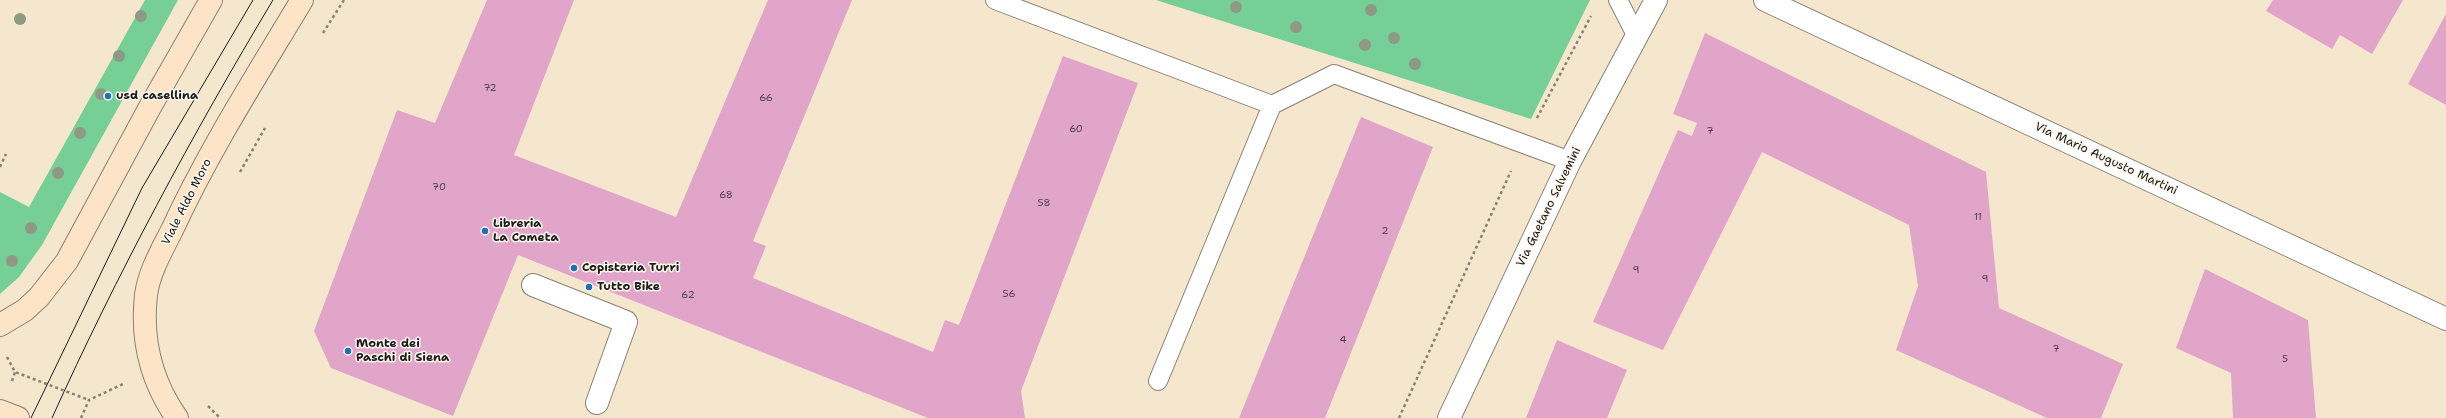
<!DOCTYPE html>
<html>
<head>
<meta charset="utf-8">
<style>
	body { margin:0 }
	canvas { display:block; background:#f4e7ce }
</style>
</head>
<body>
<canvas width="2446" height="418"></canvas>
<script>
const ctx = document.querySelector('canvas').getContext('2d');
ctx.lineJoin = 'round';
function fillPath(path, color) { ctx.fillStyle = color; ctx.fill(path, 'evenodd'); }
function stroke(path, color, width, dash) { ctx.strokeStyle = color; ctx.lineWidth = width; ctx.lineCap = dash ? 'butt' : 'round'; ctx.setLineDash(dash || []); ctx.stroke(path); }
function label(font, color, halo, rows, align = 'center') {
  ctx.font = font + ' "Shantell Sans",sans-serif'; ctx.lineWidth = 3; ctx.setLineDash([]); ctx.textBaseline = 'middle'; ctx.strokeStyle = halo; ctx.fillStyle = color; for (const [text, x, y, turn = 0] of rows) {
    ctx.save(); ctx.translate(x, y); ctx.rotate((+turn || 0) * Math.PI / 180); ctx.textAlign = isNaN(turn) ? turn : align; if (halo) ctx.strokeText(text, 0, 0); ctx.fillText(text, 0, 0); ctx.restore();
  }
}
const green = new Path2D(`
	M145,0h33l-136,245 -23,32 -19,17v-102l29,15z
	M1156,0h434l-59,119z`);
const building = new Path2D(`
	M487,0h87l-60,155 162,62 92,-217h84l-99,241 13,5 -13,32 180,74 12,-32 14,5 104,-269 75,27 -117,308 4,27h-97l-410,-163 -65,161 -122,-48 -17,-37 83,-221 38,13z
	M2273,0h130l-31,54 -32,-19 -8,14 -66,-38z
	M2446,14v91l-38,-21z
	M1705,33l281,139 13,136 124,56 -22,54h-54l-151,-68 22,-64 -9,-61 -147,-73 -99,198 -70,-28 85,-192 14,6 5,-13 -24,-9z
	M1361,117l72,30 -108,271h-86z
	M2205,269l103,51 8,98h-83l-2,-45 -55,-25z
	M1557,340l70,30 -20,48h-81z`);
const path = new Path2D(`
	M323,33l21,-33
	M1537,118l54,-102
	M0,167l6,-13
	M240,172l25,-44
	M7,357l8,15 74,28
	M12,381l3,-9
	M208,406l12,12
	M81,418l8,-18 34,-16
	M1399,418l112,-247`);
const lane = new Path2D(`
	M995,0l277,105
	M1618,0l18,35
	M1158,381l114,-276 62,-31 236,87`);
const street = new Path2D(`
	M1765,0l681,319
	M533,285l93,37 -29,81
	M1449,418l121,-257 86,-161`);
const secondary = new Path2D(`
	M0,325l25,-15 14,-13 28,-36 83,-154 61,-107
	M0,411l18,7
	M177,418c-26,-37 -36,-78 -31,-123 3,-23 16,-45 26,-65 37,-80 85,-155 130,-230`);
const tram = new Path2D(`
	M31,418l111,-230 111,-188
	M52,418c65,-144 140,-283 221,-418`);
const trees = [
	[1236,7],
	[1371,10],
	[141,16],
	[20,19],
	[1296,27],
	[1394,38],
	[1365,45],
	[119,56],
	[1415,64],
	[101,94],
	[80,133],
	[58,173],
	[31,228],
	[12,261]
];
const markers = [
	[108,96,4,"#1f6fb2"],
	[485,231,4,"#1f6fb2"],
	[574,268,4,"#1f6fb2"],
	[589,287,4,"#1f6fb2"],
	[348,351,4,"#1f6fb2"]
];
const numberNames = [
	["72",490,88],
	["66",766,98],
	["60",1076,129],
	["7",1710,131],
	["70",439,187],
	["68",726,195],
	["58",1044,203],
	["11",1978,217],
	["2",1385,231],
	["9",1636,270],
	["9",1985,279],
	["56",1009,294],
	["62",688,295],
	["4",1343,340],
	["7",2056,349],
	["5",2285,359]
];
const poiNames = [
	["usd casellina",116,96],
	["Libreria",493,224],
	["La Cometa",493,238],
	["Copisteria Turri",582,268],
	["Tutto Bike",597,287],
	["Monte dei",356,344],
	["Paschi di Siena",356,358]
];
const streetNames = [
	["Via Mario Augusto Martini",2106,159,25],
	["Viale Aldo Moro",187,202,-63],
	["Via Gaetano Salvemini",1549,207,-64]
];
fillPath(green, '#75cf96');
fillPath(building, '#e2a5ca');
stroke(lane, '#888275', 20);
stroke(street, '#888275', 24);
stroke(secondary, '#888275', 24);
stroke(path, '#888275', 2.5, [3, 3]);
stroke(lane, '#fff', 18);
stroke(street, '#fff', 22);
stroke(secondary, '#fee4c6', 22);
stroke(tram, '#1c1c1c', 1);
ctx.fillStyle = '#8e9a84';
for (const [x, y] of trees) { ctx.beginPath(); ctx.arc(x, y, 6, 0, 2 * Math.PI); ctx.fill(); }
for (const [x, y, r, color] of markers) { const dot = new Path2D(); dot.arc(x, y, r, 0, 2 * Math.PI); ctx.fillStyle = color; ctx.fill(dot); stroke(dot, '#fbf7ec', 1.5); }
label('10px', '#4e3e48', null, numberNames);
label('bold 12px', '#1c1c1c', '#fbf7ec', poiNames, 'left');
label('12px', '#1c1c1c', '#fbf7ec', streetNames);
</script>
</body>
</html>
